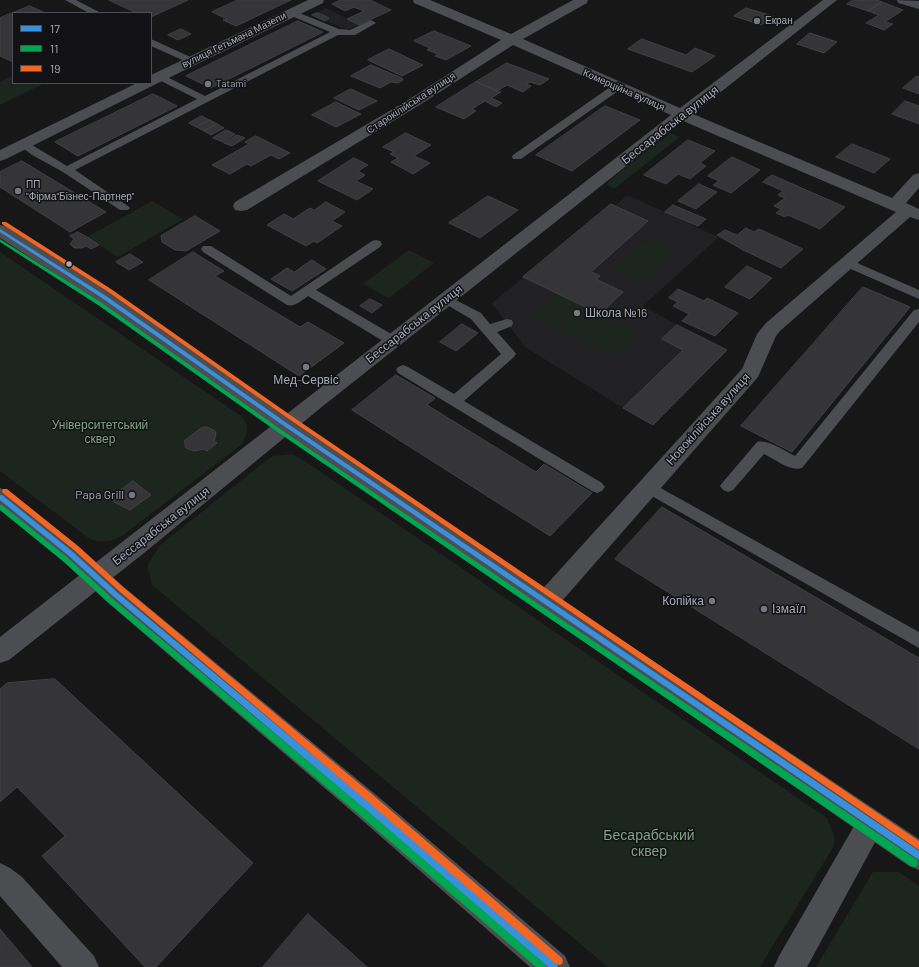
<!DOCTYPE html>
<html>
<head>
<meta charset="utf-8">
<style>
	body { margin:0 }
	#map { position:relative; width:919px; height:967px; overflow:hidden; background:#171718; font-family:Barlow,sans-serif }
	canvas { display:block }
	.legend { position:absolute; left:12px; top:12px; width:140px; height:72px; box-sizing:border-box; background:#121114; border:1px solid #4e4f56; margin:0; padding:5px 7px; list-style:none; font-size:12px; color:#a8acb9 }
	.legend li { display:flex; align-items:center; gap:8px; height:20px }
	.legend b { width:20px; border:1px solid #4e4f56 }
</style>
</head>
<body>
<div id="map">
<canvas width="919" height="967"></canvas>
<ul class="legend">
<li><b style="height:5px;background:#3a90db"></b>17</li>
<li><b style="height:5px;background:#00a651"></b>11</li>
<li><b style="height:5px;background:#f26522"></b>19</li>
</ul>
</div>
<script>
const ctx = document.querySelector('canvas').getContext('2d');
ctx.lineJoin = 'round';
function fillPath(path, color) { ctx.fillStyle = color; ctx.fill(path, 'evenodd'); }
function stroke(path, color, width, dash) { ctx.strokeStyle = color; ctx.lineWidth = width; ctx.lineCap = dash ? 'butt' : 'round'; ctx.setLineDash(dash || []); ctx.stroke(path); }
function label(font, color, halo, rows, align = 'center') {
  ctx.font = font + ' Barlow,sans-serif'; ctx.lineWidth = 3; ctx.setLineDash([]); ctx.textBaseline = 'middle'; ctx.strokeStyle = halo; ctx.fillStyle = color; for (const [text, x, y, turn = 0] of rows) {
    ctx.save(); ctx.translate(x, y); ctx.rotate((+turn || 0) * Math.PI / 180); ctx.textAlign = isNaN(turn) ? turn : align; if (halo) ctx.strokeText(text, 0, 0); ctx.fillText(text, 0, 0); ctx.restore();
  }
}
const built = new Path2D(`
	M326,8l22,11 11,6 -12,5 -35,-15z
	M627,195l67,30 -1,1 26,11 -76,69 34,19 50,25 -74,75 -30,-17 -98,-61 -31,-41 -3,-2 120,-100 4,2z`);
const green = new Path2D(`
	M13,76v7l30,1 -43,21v-23z
	M670,133l10,4 -66,52 -7,-4 4,-6z
	M152,201l31,18 -65,38 -31,-20z
	M649,238l26,12 -35,32 -27,-13z
	M409,250l25,13 -45,35 -26,-14z
	M0,252l241,164c9,9 7,19 0,29l-119,91c-11,5 -20,8 -32,3l-90,-68z
	M558,293l79,39 -24,24 -80,-41z
	M291,454l11,5 525,359 7,17v11l-74,121h-152l-456,-382 -5,-19 12,-20 109,-87 5,-3z
	M873,872h26l20,14v81h-103z`);
const building = new Path2D(`
	M109,0h79l-37,17v-4h-14z
	M238,0h53l-55,26 -13,-6 4,-1 -15,-7z
	M341,0h29l21,10 -32,15 -12,-6 17,-8 -10,-4 -9,4 -13,-7z
	M853,0h23l6,2 -14,9 -21,-7z
	M882,2l21,8 -18,12 8,2 -9,6 -18,-7 13,-8 -11,-4z
	M30,6l15,7h-32v49l-13,-6v-38z
	M746,8l27,8 -12,9 -27,-9z
	M317,13l6,2 6,3 -4,3 -13,-6z
	M298,21l25,11 -112,56 -25,-12z
	M181,29l10,5 -13,6 -10,-5z
	M434,31l37,15 -25,14 -11,-4 3,-2 -11,-4 3,-2 -16,-7z
	M810,33l27,9 -13,11 -27,-9z
	M642,39l44,16 9,-7 20,8 -23,16 -64,-23z
	M389,49l34,16 -21,11 -34,-16z
	M507,63l42,16 -9,6 -10,-3 -4,2 5,2 -8,6 -16,-7 -10,6 -21,-9z
	M371,65l31,13 1,2 -5,3 -7,-1 -11,6 -29,-12z
	M917,76l2,1v17l-16,-6z
	M476,82l25,10 -10,6 11,5 -6,4 -11,-6 -13,8 4,2 -12,8 -28,-12z
	M351,89l26,12 -18,9 -25,-12z
	M153,94l24,12 -99,50 -23,-14z
	M905,101l14,5v18l-27,-10z
	M336,102l25,12 -25,13 -24,-12z
	M605,106l35,14 -68,51 -36,-16z
	M202,116l7,4 -13,7 -7,-4z
	M210,120l7,4 -13,7 -7,-4z
	M217,124l7,4 -13,7 -7,-4z
	M226,130l9,4 -12,8 -10,-4z
	M406,133l25,12 -17,11 16,7 -17,11 -22,-12 7,-4 -8,-4 4,-2 -11,-5z
	M237,135l8,3 -13,8 -8,-3z
	M256,136l34,17 -11,6 -8,-4 -20,11 -4,-2 -17,10 -18,-9 37,-21 -4,-2z
	M688,140l27,11 -15,12 6,3 -16,13 -12,-5 -12,10 -22,-9z
	M852,144l38,15 -16,14 -38,-16z
	M732,157l28,13 -29,23 -18,-8 6,-4 -11,-5z
	M354,158l14,7 -10,6 7,4 -9,6 17,8 -16,11 -39,-19z
	M22,161l84,51 -36,20 -70,-45v-15z
	M772,175l73,32 -25,22 -32,-14 -3,2 -9,-4 5,-4 -7,-3 11,-8 -7,-3 5,-4 -20,-9z
	M699,184l18,8 -21,17 -18,-8z
	M488,196l30,14 -38,28 -31,-15z
	M326,202l19,10 -13,9 10,5 -25,17 -3,-2 -8,5 -39,-21 17,-11 9,5 17,-11 4,2z
	M611,204l37,17 -57,51 9,4 -4,3 27,13 -23,22 -77,-37z
	M673,205l33,14 -8,7 -33,-14z
	M195,216l25,15 -34,20 -11,-1 -13,-8 -1,-6z
	M746,228l8,4 5,-3 44,20 -22,19 -38,-18 -26,-15 8,-5 12,5z
	M78,232l9,5 12,8 -8,4 -5,-3 -4,2h-8l-4,-4 4,-5 -4,-3z
	M193,252l31,19 -9,5 85,51 8,-5 36,21 -45,33 -150,-96z
	M130,254l13,8 -14,8 -13,-8z
	M312,260l14,9 -34,22 -21,-12 16,-11 7,4z
	M747,266l25,12 -22,21 -25,-12z
	M863,287l47,20 -118,145 -51,-26z
	M678,289l26,12 3,-3 31,15 -23,23 -33,-15 7,-7 -16,-8 5,-4 -9,-4z
	M370,299l12,6 -10,8 -12,-7z
	M462,324l16,9 -22,18 -16,-9z
	M677,325l50,25 -74,75 -30,-17 60,-58 -21,-11z
	M396,375l39,23 -8,7 109,67 8,-8 48,29 -42,43 -198,-126z
	M207,427l8,4 1,3 -2,7 3,2 -10,8 -3,-2 -10,2 -8,-3 -2,-7 17,-13z
	M133,481l18,14 -21,15 -16,-8 -1,-6z
	M662,507l257,151v91l-304,-190z
	M55,679l198,184 -97,104h-11l-103,-111 23,-20 -48,-49 -17,15v-113l7,-6z
	M308,914l59,53h-104z
	M0,929l32,38h-32z`);
const service = new Path2D(`
	M65,0h11l25,13h-12z
	M292,10l47,19 11,1 21,-10 5,3 -21,12h-17l-263,135 53,36 2,2 -2,2h-8l-57,-38 -31,-17 -14,-11 5,-3 4,1 40,24 130,-67 -40,-20 -2,-2 2,-2h6l42,21 125,-64 -41,-17 -2,-2z
	M151,39l44,20 2,2 -5,3 -3,-1 -38,-17z
	M617,84l4,1 1,2 -1,2 -100,70h-8l-1,-2 1,-2 100,-70z
	M376,240l4,1 2,3 -2,3 -64,43 82,48 2,3 -2,3 -5,1 -5,-1 -80,-48c-7,5 -13,11 -21,9l-84,-53 -2,-3 2,-3h8l80,50 81,-55z
	M848,259l71,31v9l-75,-33 -2,-3 2,-3z
	M446,295l35,18 9,11 17,-5 5,1 1,3 -1,3 -15,6 17,19 2,3 -2,3 -50,44 138,82 3,4 -3,4 -5,2 -5,-2 -194,-118 -2,-3 2,-3 5,-2 5,2 46,27 47,-40 -30,-35 -29,-17 -2,-3 2,-3z
	M919,309v13l-117,146c-12,4 -27,-9 -38,-14l-31,36 -5,2 -5,-2 -3,-4 3,-4 34,-40c12,-3 27,9 38,14l119,-146z
	M648,481l271,151v16l-276,-157 -3,-4 3,-4z`);
const minor = new Path2D(`
	M308,0h16l-1,3 -169,82 -148,74 -6,2v-11l137,-67h14v-8z
	M413,0h17l81,34 62,-34h15l-1,3 -64,36 157,69 143,-108h14l-144,114 199,84 21,-23 6,-2v15l-13,15 13,6v11l-9,-3 -130,114 -4,5 -18,41 -203,232 -9,3 -9,-3 -3,-7 3,-7 205,-226 15,-35 9,-11 130,-111 -213,-91 -360,285 -179,147 -135,107 -9,3v-26l671,-522 -158,-70 -95,61 -171,104 -6,1 -6,-1 -2,-4 2,-4 173,-102 93,-60 -87,-37z
	M897,0l22,1v8l-21,-6z
	M871,810l10,4 4,10 -78,143h-33l5,-11 82,-142z
	M0,863l10,5 12,9 72,79 5,11h-37l-62,-71z`);
const primary = new Path2D(`
	M0,225l6,1 105,67 182,127 626,419v31l-10,-4 -630,-436 -182,-129 -97,-63z
	M0,488l8,3 71,56 46,41 250,206 190,162 5,11h-40l-175,-153 -248,-212 -44,-41 -63,-51z`);
const bus1 = new Path2D(`
	M0,229l106,67 182,128 631,427v9l-635,-434 -182,-128 -102,-66z
	M0,495h2l71,57 45,41 250,208 189,163 1,3h-10l-186,-160 -248,-210 -45,-41 -69,-56z`);
const bus2 = new Path2D(`
	M0,239l102,64 181,128 634,429 1,3 -1,3 -3,1 -3,-1 -632,-433 -181,-128 -98,-63z
	M0,505h2l66,53 45,41 250,208 182,157 1,3h-10l-179,-154 -248,-210 -45,-41 -64,-52z`);
const bus3 = new Path2D(`
	M2,222h4l105,67 182,128 626,424v9l-630,-431 -182,-128 -105,-67z
	M3,489h4l71,57 45,41 250,208 189,163 1,3 -1,3 -3,1 -3,-1 -189,-163 -248,-210 -45,-41 -71,-57 -1,-2z`);
const markers = [
	[757,21,4,"#757881"],
	[208,84,4,"#757881"],
	[18,191,4,"#757881"],
	[69,264,3.5,"#a8acb9"],
	[577,313,4,"#757881"],
	[306,367,4,"#757881"],
	[132,495,4,"#757881"],
	[712,601,4,"#757881"],
	[764,609,4,"#757881"]
];
const farPoinames = [
	["Екран",765,21],
	["Tatami",216,84],
	["ПП",26,185],
	["\"Фірма\"Бізнес-Партнер\"",26,197]
];
const farStreetnames = [
	["вулиця Гетьмана Мазепи",234,40,-26],
	["Комерційна вулиця",624,90,24],
	["Старокілійська вулиця",411,103,-33]
];
const streetNames = [
	["Бессарабська вулиця",670,125,-38],
	["Бессарабська вулиця",414,324,-38],
	["Новокілійська вулиця",708,419,-48],
	["Бессарабська вулиця",161,526,-38]
];
const poiNames = [
	["Школа №16",585,313],
	["Мед-Сервіс",306,380,"center"],
	["Papa Grill",124,495,"right"],
	["Копійка",704,601,"right"],
	["Ізмаїл",772,609]
];
const parkNames = [
	["Університетський",100,425],
	["сквер",100,439]
];
const nearParknames = [
	["Бесарабський",649,835],
	["сквер",649,851]
];
fillPath(built, '#212124');
fillPath(green, '#1d251f');
fillPath(building, '#353537');
stroke(building, '#404144', 1);
fillPath(service, '#4b4d51');
fillPath(minor, '#4b4d51');
fillPath(primary, '#4e4e52');
fillPath(bus1, '#3a90db');
fillPath(bus2, '#00a651');
fillPath(bus3, '#f26522');
for (const [x, y, r, color] of markers) { const dot = new Path2D(); dot.arc(x, y, r, 0, 2 * Math.PI); ctx.fillStyle = color; ctx.fill(dot); stroke(dot, '#121114', 1.5); }
label('10px', '#a8acb9', '#121114', farPoinames, 'left');
label('10px', '#a8acb9', '#121114', farStreetnames);
label('12px', '#a8acb9', '#121114', streetNames);
label('12px', '#a8acb9', '#121114', poiNames, 'left');
label('12px', '#7fa485', '#121114', parkNames);
label('14px', '#7fa485', '#121114', nearParknames);
</script>
</body>
</html>
